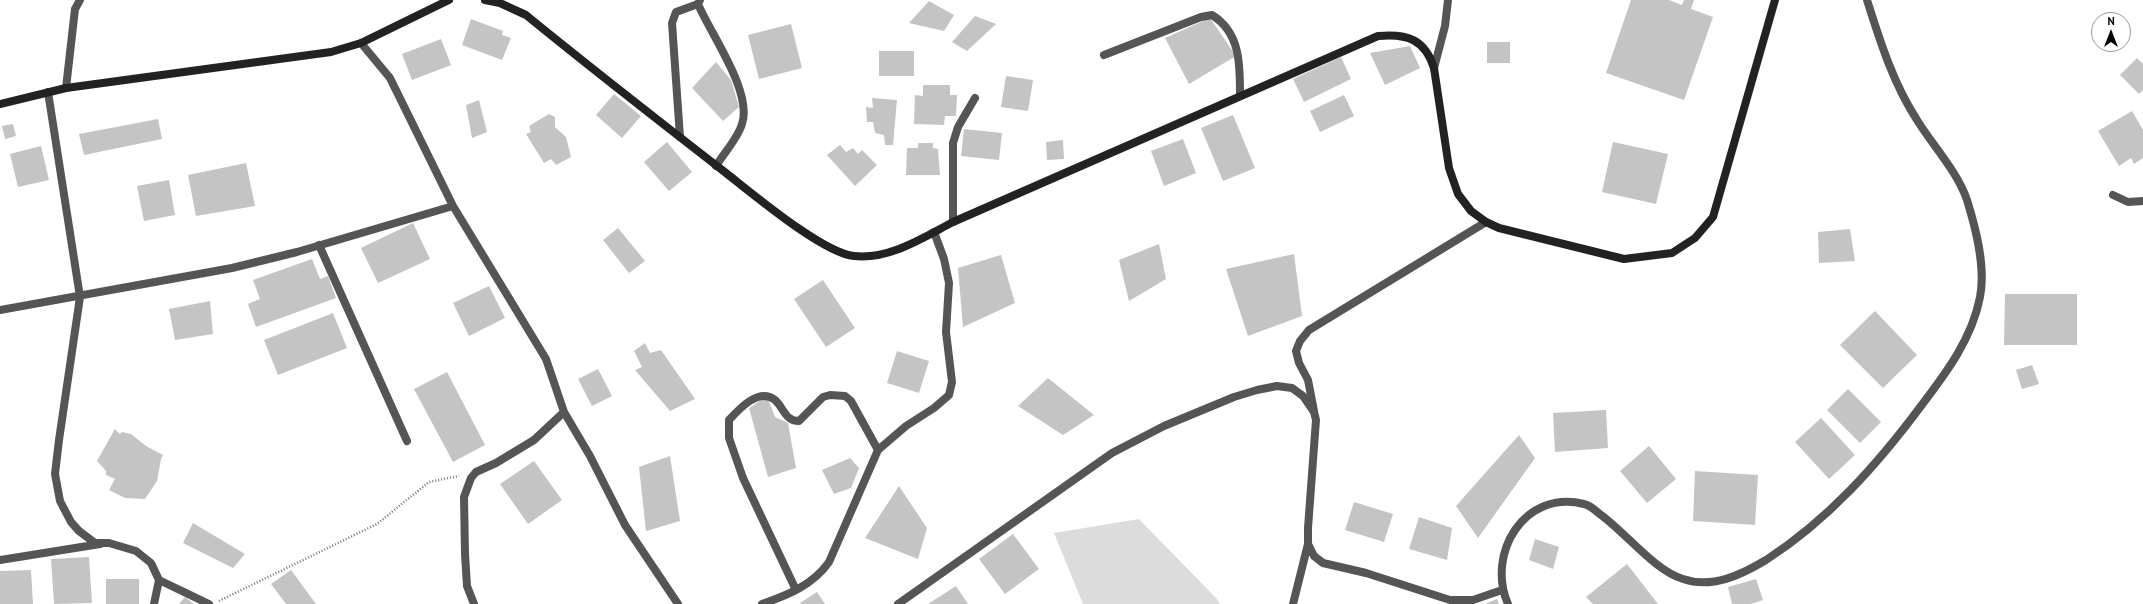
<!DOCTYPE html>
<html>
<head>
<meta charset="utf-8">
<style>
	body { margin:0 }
	#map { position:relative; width:2143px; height:604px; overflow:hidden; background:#fff; font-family:"PT Sans",sans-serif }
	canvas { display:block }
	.north { position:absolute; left:2091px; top:12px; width:40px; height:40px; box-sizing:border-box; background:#fff; border:1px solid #999; border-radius:50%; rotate:0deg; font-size:11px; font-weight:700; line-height:16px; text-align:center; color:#000 }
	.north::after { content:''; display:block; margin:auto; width:14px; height:18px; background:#000; clip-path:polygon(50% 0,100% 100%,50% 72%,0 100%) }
</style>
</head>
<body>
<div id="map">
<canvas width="2143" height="604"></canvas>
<div class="north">N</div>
</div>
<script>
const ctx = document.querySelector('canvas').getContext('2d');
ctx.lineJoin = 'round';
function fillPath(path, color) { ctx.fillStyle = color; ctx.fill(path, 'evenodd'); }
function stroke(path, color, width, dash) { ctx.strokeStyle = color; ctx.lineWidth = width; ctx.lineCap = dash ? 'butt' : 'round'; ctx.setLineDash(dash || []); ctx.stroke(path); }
const green = new Path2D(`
	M1139,519l77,79 4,6h-137l-29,-71z`);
const building = new Path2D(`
	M1631,0h38l13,5 2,-5h10l-3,9 22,8 -29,83 -78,-27z
	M929,1l25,14 -10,16 -35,-8z
	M975,16l21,8 -29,27 -15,-9z
	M1210,18l26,38 -47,28 -24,-46z
	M471,19l32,12 -1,4 9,3 -9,22 -40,-15z
	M791,24l11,44 -43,11 -11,-44z
	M441,39l10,26 -39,15 -10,-26z
	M1487,42h23v21h-23z
	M1410,46l10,22 -35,17 -15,-32z
	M879,51h35v25h-35z
	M1341,57l10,22 -47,23 -11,-23z
	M2137,58l6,6v26l-4,4 -19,-19z
	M716,62l15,18 8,27 -16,14 -31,-33z
	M1006,76l27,4 -5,31 -27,-4z
	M923,85h27v10h7l-1,21h-11l-1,9 -30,-1 1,-29 8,1z
	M614,94l27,22 -19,22 -26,-23z
	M1344,95l10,21 -34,16 -10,-21z
	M872,98l25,2 -4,45h-8l-1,-10 -9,-2 -2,-11h-6l-1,-15 7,1z
	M479,100l8,32 -15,6 -6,-33z
	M2132,111l11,19v28l-9,6 -3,-6 -12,8 -21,-35z
	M549,114l6,3v10l11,10 5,20 -15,8 -5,-6 -7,4 -18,-29 5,-2 -2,-6z
	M1233,115l22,53 -32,13 -22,-53z
	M158,119l4,20 -78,16 -5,-21z
	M13,124l3,12 -11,3 -3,-13z
	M964,129l38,4 -3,27 -38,-4z
	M1183,139l13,34 -32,13 -13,-35z
	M1063,140l1,19 -17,1 -1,-18z
	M667,142l25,30 -23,19 -25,-29z
	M1613,142l55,12 -12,50 -54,-12z
	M918,143h15v5l5,1 2,26h-34l1,-27h11z
	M840,145l6,7 7,-4 5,6 4,-4 15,15 -22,21 -28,-31z
	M41,146l8,34 -31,7 -8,-33z
	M246,163l9,43 -59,10 -8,-41z
	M169,180l6,35 -31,6 -7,-35z
	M413,223l17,36 -52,24 -17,-35z
	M618,228l27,33 -16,12 -26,-33z
	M1850,229l5,32 -36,2 -1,-31z
	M1159,244l7,35 -37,22 -10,-41z
	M1294,254l8,62 -54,20 -22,-67z
	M1001,255l14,48 -52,24 -5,-59z
	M312,259l8,20 8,-3 8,22 -80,29 -8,-23 12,-5 -7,-19z
	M823,280l32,48 -29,19 -32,-48z
	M489,286l16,32 -36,18 -16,-33z
	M2005,294h72v51h-73z
	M210,301l3,33 -38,6 -6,-31z
	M1875,311l42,44 -34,33 -43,-43z
	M333,313l14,35 -69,27 -14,-35z
	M645,343l5,10 11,-3 34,49 -25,12 -35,-41 7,-3 -8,-16z
	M897,351l32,10 -10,32 -32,-10z
	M2032,365l7,19 -17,5 -6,-19z
	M598,369l14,27 -20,10 -14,-27z
	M447,372l38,73 -32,17 -39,-73z
	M1048,378l46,37 -31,20 -45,-29z
	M1848,389l33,33 -21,21 -33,-33z
	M767,396l8,21 13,6 8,45 -28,9 -19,-69z
	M1606,410l2,38 -53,4 -2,-39z
	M1821,418l34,37 -26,24 -34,-37z
	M115,429l5,5 2,-2 9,2 15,12 17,9 -2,4 -4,22 -12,18 -20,-1 -16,-8 6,-11 -9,-4v-4l-9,-10z
	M1519,435l16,23 -57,80 -22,-32z
	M1649,446l27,33 -29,24 -27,-32z
	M670,456l10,65 -34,10 -7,-64z
	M850,458l9,10 -8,20 -17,6 -12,-24z
	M534,461l28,39 -34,24 -28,-40z
	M1695,471l63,4 -3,50 -62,-4z
	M899,486l28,42 -9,31 -53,-21z
	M1354,502l39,12 -9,28 -39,-12z
	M1419,517l33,11 -5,32 -38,-11z
	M193,523l52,31 -12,14 -50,-25z
	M1013,534l26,35 -34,25 -26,-35z
	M1535,539l24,8 -6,22 -24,-9z
	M89,557l3,46 -38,1 -3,-45z
	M1627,564l31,40h-65l-7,-7z
	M31,570l2,34h-33v-33z
	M291,570l25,34h-30l-15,-20z
	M106,579h33v25h-33z
	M1756,579l7,21 -12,4h-19l-4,-17z
	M956,586l12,18h-40z
	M817,592l8,12h-24l-1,-1z
	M185,597l9,7h-15z
	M1497,599l2,5h-14z`);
const path = new Path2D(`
	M219,601l158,-77 52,-42 30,-6`);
const lane = new Path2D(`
	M1104,55l97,-38 11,-2c29,18 28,51 28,81
	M680,137l-8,-114 4,-11 22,-8`);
const street = new Path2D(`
	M700,0l-2,4c12,29 55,88 44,120 -4,14 -18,29 -26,42
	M361,43l29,35 63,128 93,153 18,53 26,44 35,69 53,79
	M1434,68l11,-42 3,-26
	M66,88l9,-79 5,-9
	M48,92l32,205 -21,143 -4,34 5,27 11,21 8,9 16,12h14l27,8 15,12 8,17 -5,24
	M2113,195l15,7 15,-1
	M953,222v-79l5,-16 17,-29
	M319,245l88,196
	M0,310l232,-42 65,-16 156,-46
	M1314,411l-6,-31 -9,-17 -3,-12 4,-10 9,-11 177,-108
	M0,560l100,-16
	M159,580l50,24
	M796,590l-53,-112 -14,-40v-18c10,-11 30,-33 46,-20 9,8 10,21 24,21l24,-24 7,-2 15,1 6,5 27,49
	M474,604l-7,-18 -2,-32 -1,-57 7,-19 5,-6 20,-9 38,-23 30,-28
	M762,604c26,-9 51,-19 67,-42l49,-112 28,-24 28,-18 15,-13 3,-13 -6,-50 3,-49 -5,-24 -10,-27
	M898,604l214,-151 52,-27 70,-29 23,-7 20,-4 15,2 11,8 11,16 2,8 -8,108v16l6,12 9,7 43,10 84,27h23l29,-10
	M1293,604l15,-60
	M1508,604c-22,-50 16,-115 76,-100 6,1 12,7 17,11 25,18 54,56 82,64 29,10 58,-4 83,-19 62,-40 111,-95 155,-154 25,-33 51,-67 59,-109 6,-30 -4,-68 -13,-97 -10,-29 -34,-54 -50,-80 -24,-37 -37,-79 -50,-120`);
const secondary = new Path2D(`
	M485,0l15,3 26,12c66,54 133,106 200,158 27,21 97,80 128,83 35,4 70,-19 99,-34l425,-186c30,-3 47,4 56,32l15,100 9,26 13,17 15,11 13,6 125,31 48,-6 23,-15 18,-21 62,-217
	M0,104l66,-16 265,-36 30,-9 88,-43`);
fillPath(green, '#dcdcdc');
fillPath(building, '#c4c4c4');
stroke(path, '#777', 2.5, [1, 2]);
stroke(lane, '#555', 8);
stroke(street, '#555', 8);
stroke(secondary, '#222', 8);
</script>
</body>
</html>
